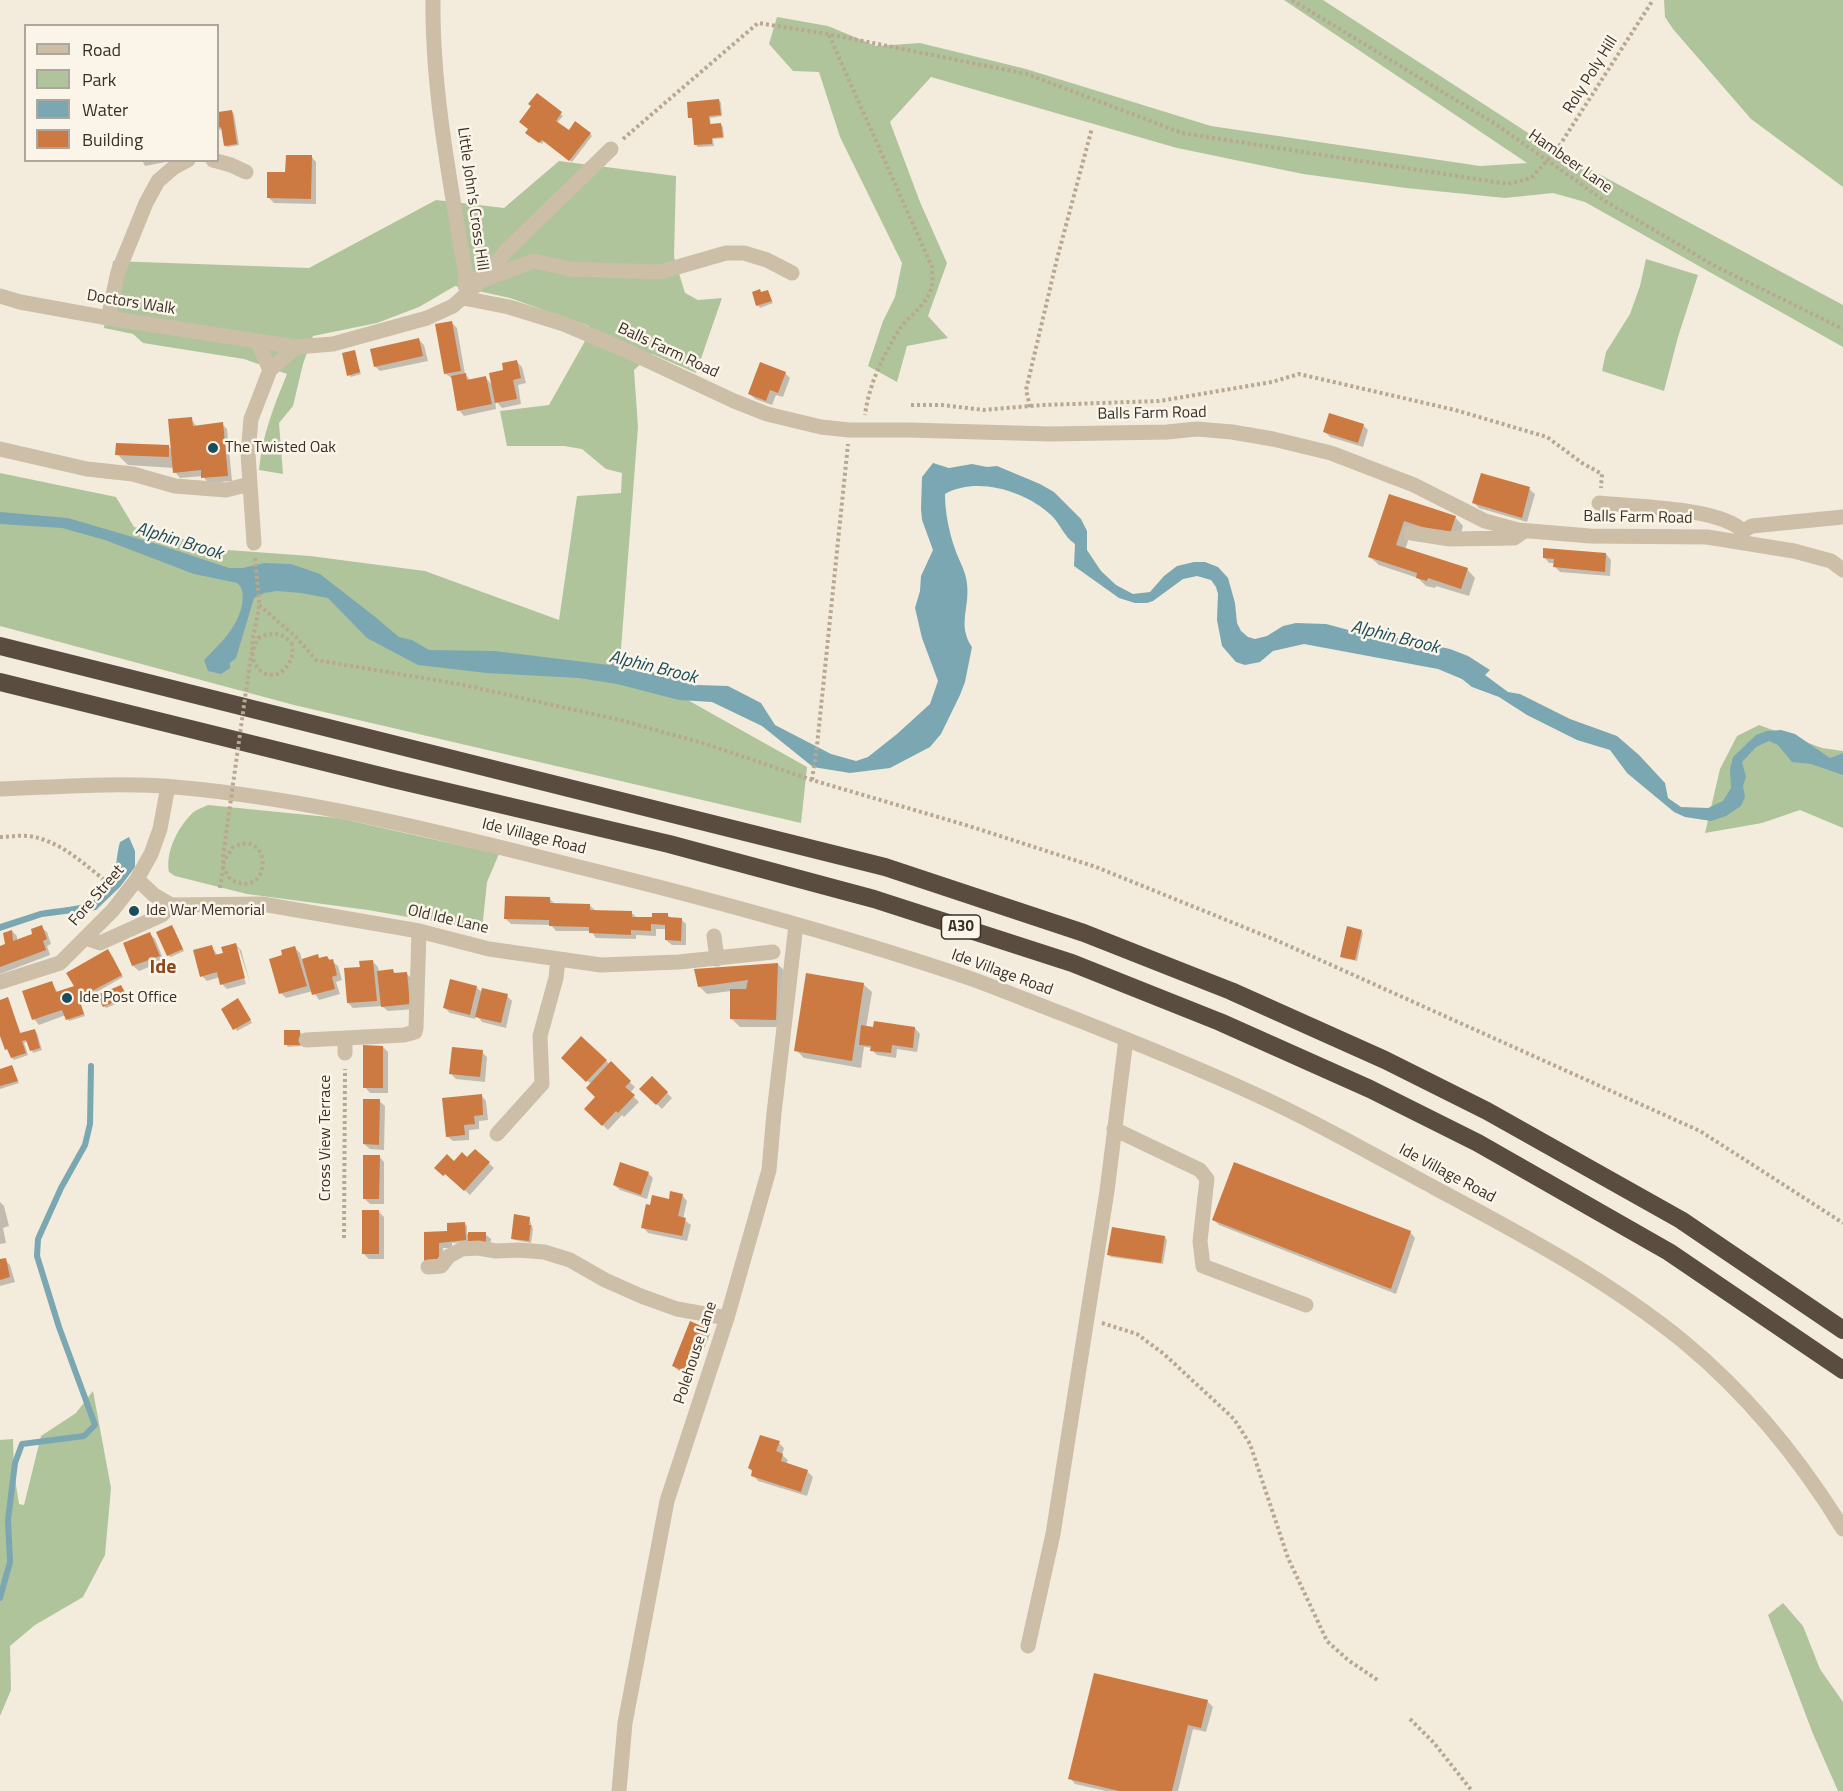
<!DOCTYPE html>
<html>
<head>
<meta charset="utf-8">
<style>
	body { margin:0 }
	#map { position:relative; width:1843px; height:1791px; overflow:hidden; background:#f3ecdc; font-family:"Titillium Web",sans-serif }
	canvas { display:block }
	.legend { position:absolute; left:24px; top:24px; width:195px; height:138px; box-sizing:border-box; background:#fbf5e9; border:2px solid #ada69c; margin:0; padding:8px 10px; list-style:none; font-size:18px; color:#393028 }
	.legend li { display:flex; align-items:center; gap:12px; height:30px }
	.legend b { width:30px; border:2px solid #ada69c }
</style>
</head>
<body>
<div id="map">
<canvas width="1843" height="1791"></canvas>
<ul class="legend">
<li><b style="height:8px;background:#ccbea7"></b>Road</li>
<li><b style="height:16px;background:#b0c49b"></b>Park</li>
<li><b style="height:16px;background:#7aa7b2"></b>Water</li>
<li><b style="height:16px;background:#cc7942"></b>Building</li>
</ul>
</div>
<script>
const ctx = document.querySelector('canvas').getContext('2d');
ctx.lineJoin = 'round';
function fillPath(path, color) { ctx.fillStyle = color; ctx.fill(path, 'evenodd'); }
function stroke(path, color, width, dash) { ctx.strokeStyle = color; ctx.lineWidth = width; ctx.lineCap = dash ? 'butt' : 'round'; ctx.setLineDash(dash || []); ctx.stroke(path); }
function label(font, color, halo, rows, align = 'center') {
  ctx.font = font + ' "Titillium Web",sans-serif'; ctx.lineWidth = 5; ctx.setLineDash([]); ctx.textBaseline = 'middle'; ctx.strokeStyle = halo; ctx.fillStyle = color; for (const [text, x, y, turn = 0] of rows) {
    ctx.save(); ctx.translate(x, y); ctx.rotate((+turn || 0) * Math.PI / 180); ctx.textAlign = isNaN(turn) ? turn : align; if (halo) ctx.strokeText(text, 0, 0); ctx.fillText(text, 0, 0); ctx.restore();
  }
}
const green = new Path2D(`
	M1284,0h39l233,151 287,154v42l-258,-145 -32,-9 -48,5 -99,-10 -103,-14 -126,-26 -246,-71 -41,45 30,80 27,61 -19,53 20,22 -41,8 -10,36 -29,-16 15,-45 12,-24 7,-34 -62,-126 -21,-65 -26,-1 -24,-27 8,-27 51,9 48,20 44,-3 106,26 185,57 269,40 47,-3z
	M1664,0h179v187l-92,-68 -78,-90 -8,-12z
	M559,161l117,15 -2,81 11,36 13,7 24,-2 -26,75 -44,-19 -18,16 4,57 -18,235 187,105 -6,56 -507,-118 -294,-79v-153l116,24 18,30 94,23 82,6 115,15 134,49 18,-124 44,-3 1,-20 -16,-4 -24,-20 -18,-3h-57l-7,-35 49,-6 36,-64 4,-15 -79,-28 -55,-12 -36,21 -42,16 -64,13 -10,28 -10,42 -14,17 4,51 -24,-4c3,-35 15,-64 28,-96l-43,-15 -101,-16 -10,-9 -29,-6 9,-67 196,7 127,-68 68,8z
	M1646,259l52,16 -20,62 -14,54 -62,-20 4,-19 24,-38 10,-28z
	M1759,725l63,23 21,3v77l-43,-18 -38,13 -57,10 15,-64 17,-33z
	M208,805l130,13 161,36 -12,28 -5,48 -114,-20 -121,-16 -72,-18 -6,-4c-4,-20 10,-48 26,-61 3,-2 9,-4 13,-6z
	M93,1391l18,97 -6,67 -22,42 -48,28 -25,21 1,44 -11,26v-276l13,-1 1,33 5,32 5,1 17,-69 35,-23z
	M1783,1603l20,23 17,43 23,33v89h-5l-25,-57 -45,-119z`);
const water = new Path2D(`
	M933,463l16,5 23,-4 15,3 10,-1 43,18 14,8 27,27 6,12v19l14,21 15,14 17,9 17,-2 14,-16 13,-10 17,-4h11l13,5 10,11 7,25 2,20 4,8 7,6 7,2 12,-3 16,-10 13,-3 30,1 60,16 12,-2 52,11 18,7 22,14 -5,5 23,17 12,2 50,25 47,17 22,19 26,28 3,15 13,9 27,1 15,-7 8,-13 -1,-19 3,-12 23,-22 11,-4 14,-1 14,4 35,24 13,-5v22l-32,-11 -19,-2 -14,-17 -9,-4 -13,6 -14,15 4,15 -3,9 2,11 -4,9 -15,10 -15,5 -26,-4 -11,-5 -47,-39 -17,-23 -33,-10 -50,-25 -28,-18 -27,-10 -10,-8 -24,-10 -134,-25 -31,7 -13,11 -15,3 -9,-3 -14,-16 -5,-26 1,-26 -2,-7 -5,-7 -14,-4 -14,3 -30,22 -6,2h-12l-16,-5 -45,-32 1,-22c-11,-7 -15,-21 -24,-29 -26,-24 -74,-39 -106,-21 0,18 4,38 10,55 4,12 11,22 12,35 3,24 -10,41 5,63l-7,35 -5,13 -19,39 -11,13 -40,21 -40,5 -37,-6 -51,-41 -50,-24 -33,-2 -62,-16 -38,-6 -92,-5 -69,-8 -51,-27 -39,-40 -27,-5 -24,-2 -13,2 -10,5 -18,60 -6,5v5l-9,6 -13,-3 -4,-11c17,-17 33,-32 38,-55 1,-9 2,-16 -5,-22l-43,-9 -89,-34 -43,-12 -62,-4v-12l68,6 95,28 66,22h14l21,-5 27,1 29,10 54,42 25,21 13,3 17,10 66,1 114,14 11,-3 6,4 60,14 12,5 30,1 33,17 14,22 56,29 25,7 12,-4 29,-23 33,-30 8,-23 -16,-43 -7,-30 5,-17 1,-15 12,-26 -11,-30 -1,-11 1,-32z
	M129,837l6,14v16l-15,20 -24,23 -54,7 -42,14v-7c13,-4 27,-9 40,-13 24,-5 58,-2 71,-28 6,-11 5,-28 9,-41z`);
const shadow = new Path2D(`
	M537,95l26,21 -6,7 12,9 21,2 2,2 -20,26 -28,-21 -2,3 -13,-9 4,-29z
	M719,100l2,3 1,13 -12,2 1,8 10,-1 2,2 1,11 -11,1 1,7 -16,1 -2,-2 -3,-26 -4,-2z
	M232,111l2,3 5,31 -12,2 -2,-2 -2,-16 -5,1v-16z
	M311,156l5,6v42l-42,-1 -6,-6 19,-24z
	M142,160h34l-31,6z
	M767,291l6,12 -13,5 -2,-3 4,-12z
	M451,322l6,6 8,46 6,7 15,-3 7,8 12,-15 12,-9 5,5 4,16 -8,2 3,19 -19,4 -7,-8 1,9 -32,7 -5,-6 -6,-31 -7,-5z
	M419,340l5,5 4,16 -48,10 -5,-5z
	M354,352l7,22 -10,3 -2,-2z
	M785,373l5,5 -7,19 -7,-2 -4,10 -17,-6 -5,-5z
	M191,419l6,8 25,-3 5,5 5,52 -24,2 -5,-7 -23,2 -5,-6 -1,-4 -46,-3 -11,-11 52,-7 4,4z
	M1363,425l5,5 -5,17 -33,-10 -5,-5z
	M1529,489l6,5 -8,28 -48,-14 -5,-5z
	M1390,496l65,21 8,9 -5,17 -46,-14 -7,21 62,19 8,9 -6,18 -33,-10 -1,2 -9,-2 -8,-8 -39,-13 -9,-8z
	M1606,554l5,6 -1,16 -50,-4 -5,-5v-4h-6l-5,-6z
	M550,899l5,5 34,1 7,6 35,1 6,6 16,1 15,-4 3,4h10l5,5v21h-14l-6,-5 1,-11h-11v7l-20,-1v4l-40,-1 -5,-7h-35l-5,-6 -40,-1 -5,-5z
	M41,927l6,5 4,12 -4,2 3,9 -50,19v-26l6,-3 6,-14 5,5v5l17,-6z
	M174,929l10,22 -13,6 -3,-2z
	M1361,931l2,2 -6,28 -14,-3 -2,-2z
	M150,934l5,5 9,22 -25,10 -6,-5 -8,-22z
	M235,944l6,6 9,33 -11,-34h-3l10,35 -19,5 -5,-5 -2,-7 -13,4 -5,-5 10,-29 6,9 7,-2z
	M295,948l5,5 2,7 15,-4 4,3 6,-2 11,9 4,14 -6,2 4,12 -21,6 -6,-9 -27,7 -5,-5 3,-37z
	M108,951l5,6 10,20 -37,21 2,3 -3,2 -8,-8 8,21 -16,5 -3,-6 -27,10 -5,-6 18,-36 6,10 17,-5z
	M373,962l5,5 1,5 14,-1 3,3 10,-1 6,6 3,30 -27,2 -6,-5 -29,2 -5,-5 13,-35z
	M778,964l8,9 -2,54h-44l-9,-9v-27l-24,3 -8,-8z
	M863,984l9,8 -6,36h49l5,6 -3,18 -20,-3 -1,9 -19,-3 -5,-5v-2l-8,-1 -3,21 -57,-10 -8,-8z
	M121,987l7,12 -22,9 -2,-2z
	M476,987l7,6 24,3 5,5 -6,27 -24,-6 -6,-7 -1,4 -25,-6 -5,-5z
	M0,1001h9l12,33 13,-3 3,2 5,17 -9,3 -5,-12 -4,2 4,12 -14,5 -2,-2 -2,-7 -4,-2 -6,-17z
	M240,1002l12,21 -15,8 -14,-22z
	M299,1031l3,3v12l-14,1 -2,-3z
	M581,1038l54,49 -5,6 9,9 -15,15 -2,-2 -14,15 -22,-21 11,-12 -6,-13 -28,-26z
	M383,1047l5,5v41h-18l-5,-6z
	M482,1052l5,5 -2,25 -29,-3 -6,-6z
	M12,1066l7,17 -19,6v-19z
	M652,1078l20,20 -10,11 -21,-20z
	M481,1095l5,6 2,19 -9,1v8l-10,1v10l-16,1 -6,-5z
	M379,1101l6,5 -1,44 -14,-1 -6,-5z
	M475,1151l19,17 -24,27 -24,-22 -2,3 -8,-8 32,-8z
	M379,1156l5,6v42h-14l-6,-6z
	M648,1173l5,5 -6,21 -27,-9 -6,-5z
	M682,1195l5,6 -4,18 8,6 -4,16 -39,-8 -5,-6 27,-27z
	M0,1202l4,4 5,20 -6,2 3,15 -6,1z
	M379,1212l5,5v42h-15l-5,-5z
	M529,1218l4,11 -2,14 -16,-3 -3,-2z
	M1214,1220l196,12 5,6 -19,56 -177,-69z
	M465,1224l2,2v8h18l6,5 -1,11 -21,-8 -17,1v5h-9l1,21 -19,-36h24z
	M1165,1237l2,3 -4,24 -52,-7 -2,-2z
	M5,1260l5,5 5,17 -15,4v-25z
	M705,1329l5,5 -6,15h-2l-11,27 -12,-5 -6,-5z
	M779,1443l5,5 -2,7 6,5 -2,5 21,6 6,6 -6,19 -49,-15 -5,-6v-3l-4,-4z
	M1207,1701l6,6 -7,25 -13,-3 -15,62h-72l-31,-7 -5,-6z`);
const stream = new Path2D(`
	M0,1598l10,-36 -2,-42 7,-57 7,-19 62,-8 11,-11 -36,-98 -22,-71 1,-17 23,-51 24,-43 5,-21 1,-58`);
const building = new Path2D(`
	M537,93l25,19 -6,9 13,9 6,-9 16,12 -22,28 -27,-21 -3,3 -14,-10 3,-4 -9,-7 12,-16 -3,-2z
	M719,99l2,16 -12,1 1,8 11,-1 2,14 -11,1v6l-18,1 -2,-27h-4l-1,-16z
	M232,110l5,34 -13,2 -3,-19 -3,1v-16z
	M286,155h26l-1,44 -44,-1v-26h18z
	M760,289l1,3 7,-2 4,11 -16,5 -4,-14z
	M452,321l9,50 -17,3 -9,-50z
	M419,338l4,18 -49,11 -4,-18z
	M355,350l5,22 -13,4 -5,-23z
	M517,360l4,18 -8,2 4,19 -22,4 -6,-30 14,-3 -1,-7z
	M760,362l26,10 -8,21 -8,-3 -4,11 -18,-7z
	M466,373l1,7 19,-4 6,28 -35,7 -6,-35z
	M1329,413l35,11 -6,19 -35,-11z
	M192,417l1,9 30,-4 5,54 -27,2v-8l-28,3 -5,-54z
	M116,443l53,2v12l-54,-2z
	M1481,473l49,14 -8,31 -50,-15z
	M1389,494l67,22 -7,20 -45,-15 -8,24 72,23 -7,21 -33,-11 -1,3 -11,-3 1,-5 -49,-16z
	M1543,548l63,5 -1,19 -52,-5 1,-8 -11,-1z
	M505,896l45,1v6l40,1v6l42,1v6h20v-4h16v4l14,1 -1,23 -16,-1v-15l-14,-1v7l-20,-1v5l-42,-2v-6l-40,-1v-6l-45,-1z
	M42,925l5,14 -4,2 3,9 -46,17v-21l5,-2 -2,-11 9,-3 1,11 19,-7 -1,-5z
	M172,925l11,24 -16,7 -11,-24z
	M1347,926l15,4 -7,30 -15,-3z
	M150,932l10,24 -28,10 -9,-23z
	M236,943l9,35 -25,7 -3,-13 -17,5 -7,-27 19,-5 3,10 8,-2 -2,-6z
	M295,946l12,40 -28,8 -10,-35 13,-4 -1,-5z
	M108,949l14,26 -43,23 5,16 -18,6 -4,-10 -30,10 -10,-29 30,-10 4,11 18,-6 -8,-13z
	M318,954l1,4 8,-2 2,4 4,-1 4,16 -5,2 3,12 -23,6 -10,-36z
	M373,960l4,41 -30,2 -3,-35 16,-1 -1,-6z
	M778,963l-2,57 -46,-1v-30h16l2,-9 -50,7 -4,-18z
	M393,969l1,4 13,-1 3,32 -29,3 -4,-36z
	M806,973l58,10 -12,78 -58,-10z
	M450,979l27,7 -7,29 -27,-7z
	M121,985l6,11 -24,11 -6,-12z
	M482,988l26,6 -7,29 -26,-6z
	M8,997l12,36 15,-4 5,19 -10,3 -4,-11 -4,1 4,12 -15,5 -4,-9 -2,1 -5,-14v-36z
	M238,998l13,22 -18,10 -12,-21z
	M874,1021l41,6 -2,21 -21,-3 -1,8 -21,-2 1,-5 -12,-1 2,-20 12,2z
	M284,1030h16v15h-16z
	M581,1036l26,24 -21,22 -25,-24z
	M363,1045l20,1v42h-20z
	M452,1047l31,3 -3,27 -31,-3z
	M611,1061l20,20 -6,6 10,8 -17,18 -2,-2 -14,15 -18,-17 11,-12 -9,-9z
	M12,1065l6,16 -18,5v-17z
	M652,1076l16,16 -12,13 -17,-16z
	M482,1094l1,21 -9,1 1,8 -11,1 1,10 -19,2 -4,-39z
	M363,1099h17l-1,46 -16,-1z
	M475,1149l15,13 -26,29 -19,-17 -2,2 -9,-8 13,-14 7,7 8,-9 5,5z
	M363,1155h17l-1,44h-16z
	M620,1162l29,10 -8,23 -28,-10z
	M1234,1162l177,69 -20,58 -179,-69z
	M670,1191l13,3 -5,22 8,2 -4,18 -41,-8 5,-24 4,1 2,-10 17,4z
	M362,1210h17v44h-17z
	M514,1214l16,3 -1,8h2l-2,16 -18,-2z
	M465,1222l1,18 -27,3v21l-15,1v-33l23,-1v-8z
	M1112,1227l53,9 -4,27 -54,-8z
	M468,1232h18v13h-18z
	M6,1258l4,19 -10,3v-21z
	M690,1321l16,7 -8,17 -1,-1 -11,28 -14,-6z
	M760,1435l20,6 -4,10 7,3 -2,7 27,9 -7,22 -50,-16 1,-6 -4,-2z
	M1094,1673l114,27 -7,28 -13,-3 -16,66h-53l-51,-12z`);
const path = new Path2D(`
	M1292,0l205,125 108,76 110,65 128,63
	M829,35l103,232c0,6 1,13 0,18 -3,19 -23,30 -33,45 -16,26 -30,54 -34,85
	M623,139l135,-116 70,11 199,40 155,59 326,51 23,-6 25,-27 97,-151
	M911,405h31l42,5 59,-5 116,-4 113,-19 27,-8 156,36 92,27 35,26 20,11 -1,14
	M1030,407l-4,-17 31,-131 35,-131
	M255,558c1,15 4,32 4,47 -1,18 -11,39 -5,56 11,27 43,11 38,-17
	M259,605l36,31 21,24 143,24 161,36 86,24 106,36 157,46 127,41 182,74 422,190 143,92
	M812,780l5,-34 31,-302
	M0,837c9,0 19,-2 28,-1 33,4 59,31 84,50
	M220,888l4,-27 9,-14c41,-20 39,56 -3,32
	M344,1238l1,-169
	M1102,1323l35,11 27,20 70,65 16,25 38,114 39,83 21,19 31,21
	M1410,1719l24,24 38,48`);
const minor = new Path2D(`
	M433,0c-1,92 18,186 33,277l-1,9
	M213,160l18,5 15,7
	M466,277l15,4 52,-20 38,8 89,3 66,-19h18l23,7 25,13
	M0,296l20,6 88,16 188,29 37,-3 94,-26 26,-12 28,-25 25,-30 105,-102
	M463,298l46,9 55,17 61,26 109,51 33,13 54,13 28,3h60l141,4 117,-2 30,-3 35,3 41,7 58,14 83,32 71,36 33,9 72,6 117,1 87,14 37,10 12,9
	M108,318l10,-46 28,-69 12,-22 15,-13 15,-8
	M257,341l13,29
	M0,449l87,20 46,5 42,12 51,4 24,-6
	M1599,503c35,4 120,4 144,28
	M1411,533l39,6 64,-1 9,-6
	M1740,539l3,-8 9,-5 91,-9
	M254,543l-6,-89 3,-35 19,-49 26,-23
	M0,789c58,-2 117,-7 175,-2 139,12 276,48 412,82 130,32 259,67 385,110 33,12 64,25 96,37 61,24 121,48 180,75 60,27 117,59 174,90 90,48 182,96 262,161 64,53 116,117 159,187
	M137,879l17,16 17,10 91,-1 157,27 70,18 112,16 78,-3 94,-10
	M714,936l3,23
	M85,938l15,5 62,-28 9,-10
	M0,982l60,-19 53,-53 24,-31 14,-25 9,-25 8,-43
	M306,1040l39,-2
	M345,1053v-15l59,-3 11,-3 1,-4 3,-97
	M1114,1129l86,41 7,9 -7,62 3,25 103,39
	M497,1134l45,-50 -2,-48 16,-58 2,-19
	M428,1267l13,-1 8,-10 13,-7 16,-1 18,3 22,-1 26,2 26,8 35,20 36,16 36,13 50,9
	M1028,1646l25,-112 54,-343 19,-152
	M619,1791l6,-68 42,-222 60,-183 42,-148 5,-57 22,-188`);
const highway = new Path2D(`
	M0,646l885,221 199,66 147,58 154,69 102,51 194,109 162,110
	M0,682l393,97 276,65 205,55 198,64 148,59 150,67 108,54 191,109 174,118`);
const pathBridge = new Path2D(`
	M230,879l-7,-12v-11l28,-201 7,-17c14,-6 24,-6 34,6`);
const markers = [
	[213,448,6,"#1b4e5d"],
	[134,911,6,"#1b4e5d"],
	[67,998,6,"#1b4e5d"]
];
const shields = [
	[961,927,39]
];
const shieldNames = [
	["A30",961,927]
];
const streetNames = [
	["Roly Poly Hill",1591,75,-58],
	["Hambeer Lane",1570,162,35],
	["Little John's Cross Hill",472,199,82],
	["Doctors Walk",131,303,9],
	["Balls Farm Road",668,351,25],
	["Balls Farm Road",1152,414,-1],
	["Balls Farm Road",1638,518,1],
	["Ide Village Road",534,837,14],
	["Fore Street",97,896,-49],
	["Old Ide Lane",448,920,13],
	["Ide Village Road",1002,973,20],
	["Cross View Terrace",326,1138,-90],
	["Ide Village Road",1447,1174,28],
	["Polehouse Lane",696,1353,-72]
];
const poiNames = [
	["The Twisted Oak",225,448],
	["Ide War Memorial",146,911],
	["Ide Post Office",79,998]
];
const waterNames = [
	["Alphin Brook",179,542,17],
	["Alphin Brook",1395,638,14],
	["Alphin Brook",653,668,14]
];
const quarterNames = [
	["Ide",163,968]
];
fillPath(green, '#b0c49b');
fillPath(water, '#7aa7b2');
fillPath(shadow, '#0003');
stroke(stream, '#7aa7b2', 6);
fillPath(building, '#cc7942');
stroke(path, '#b8a891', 4, [3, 3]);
stroke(minor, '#ccbea7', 15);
stroke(highway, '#5a4c3f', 18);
stroke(pathBridge, '#b8a891', 4, [3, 3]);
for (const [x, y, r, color] of markers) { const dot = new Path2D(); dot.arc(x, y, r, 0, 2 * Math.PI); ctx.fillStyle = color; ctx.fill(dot); stroke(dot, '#fbf5e9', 2); }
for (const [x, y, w] of shields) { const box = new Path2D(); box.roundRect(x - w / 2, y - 12, w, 24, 4.5); ctx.fillStyle = '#fbf5e9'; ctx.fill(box); stroke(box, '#393028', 1.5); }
label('bold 15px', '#393028', null, shieldNames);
label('16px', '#393028', '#fbf5e9', streetNames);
label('16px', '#393028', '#fbf5e9', poiNames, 'left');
label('italic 18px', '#1b4e5d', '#fbf5e9', waterNames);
label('bold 20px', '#8c491d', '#fbf5e9', quarterNames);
</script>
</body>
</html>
